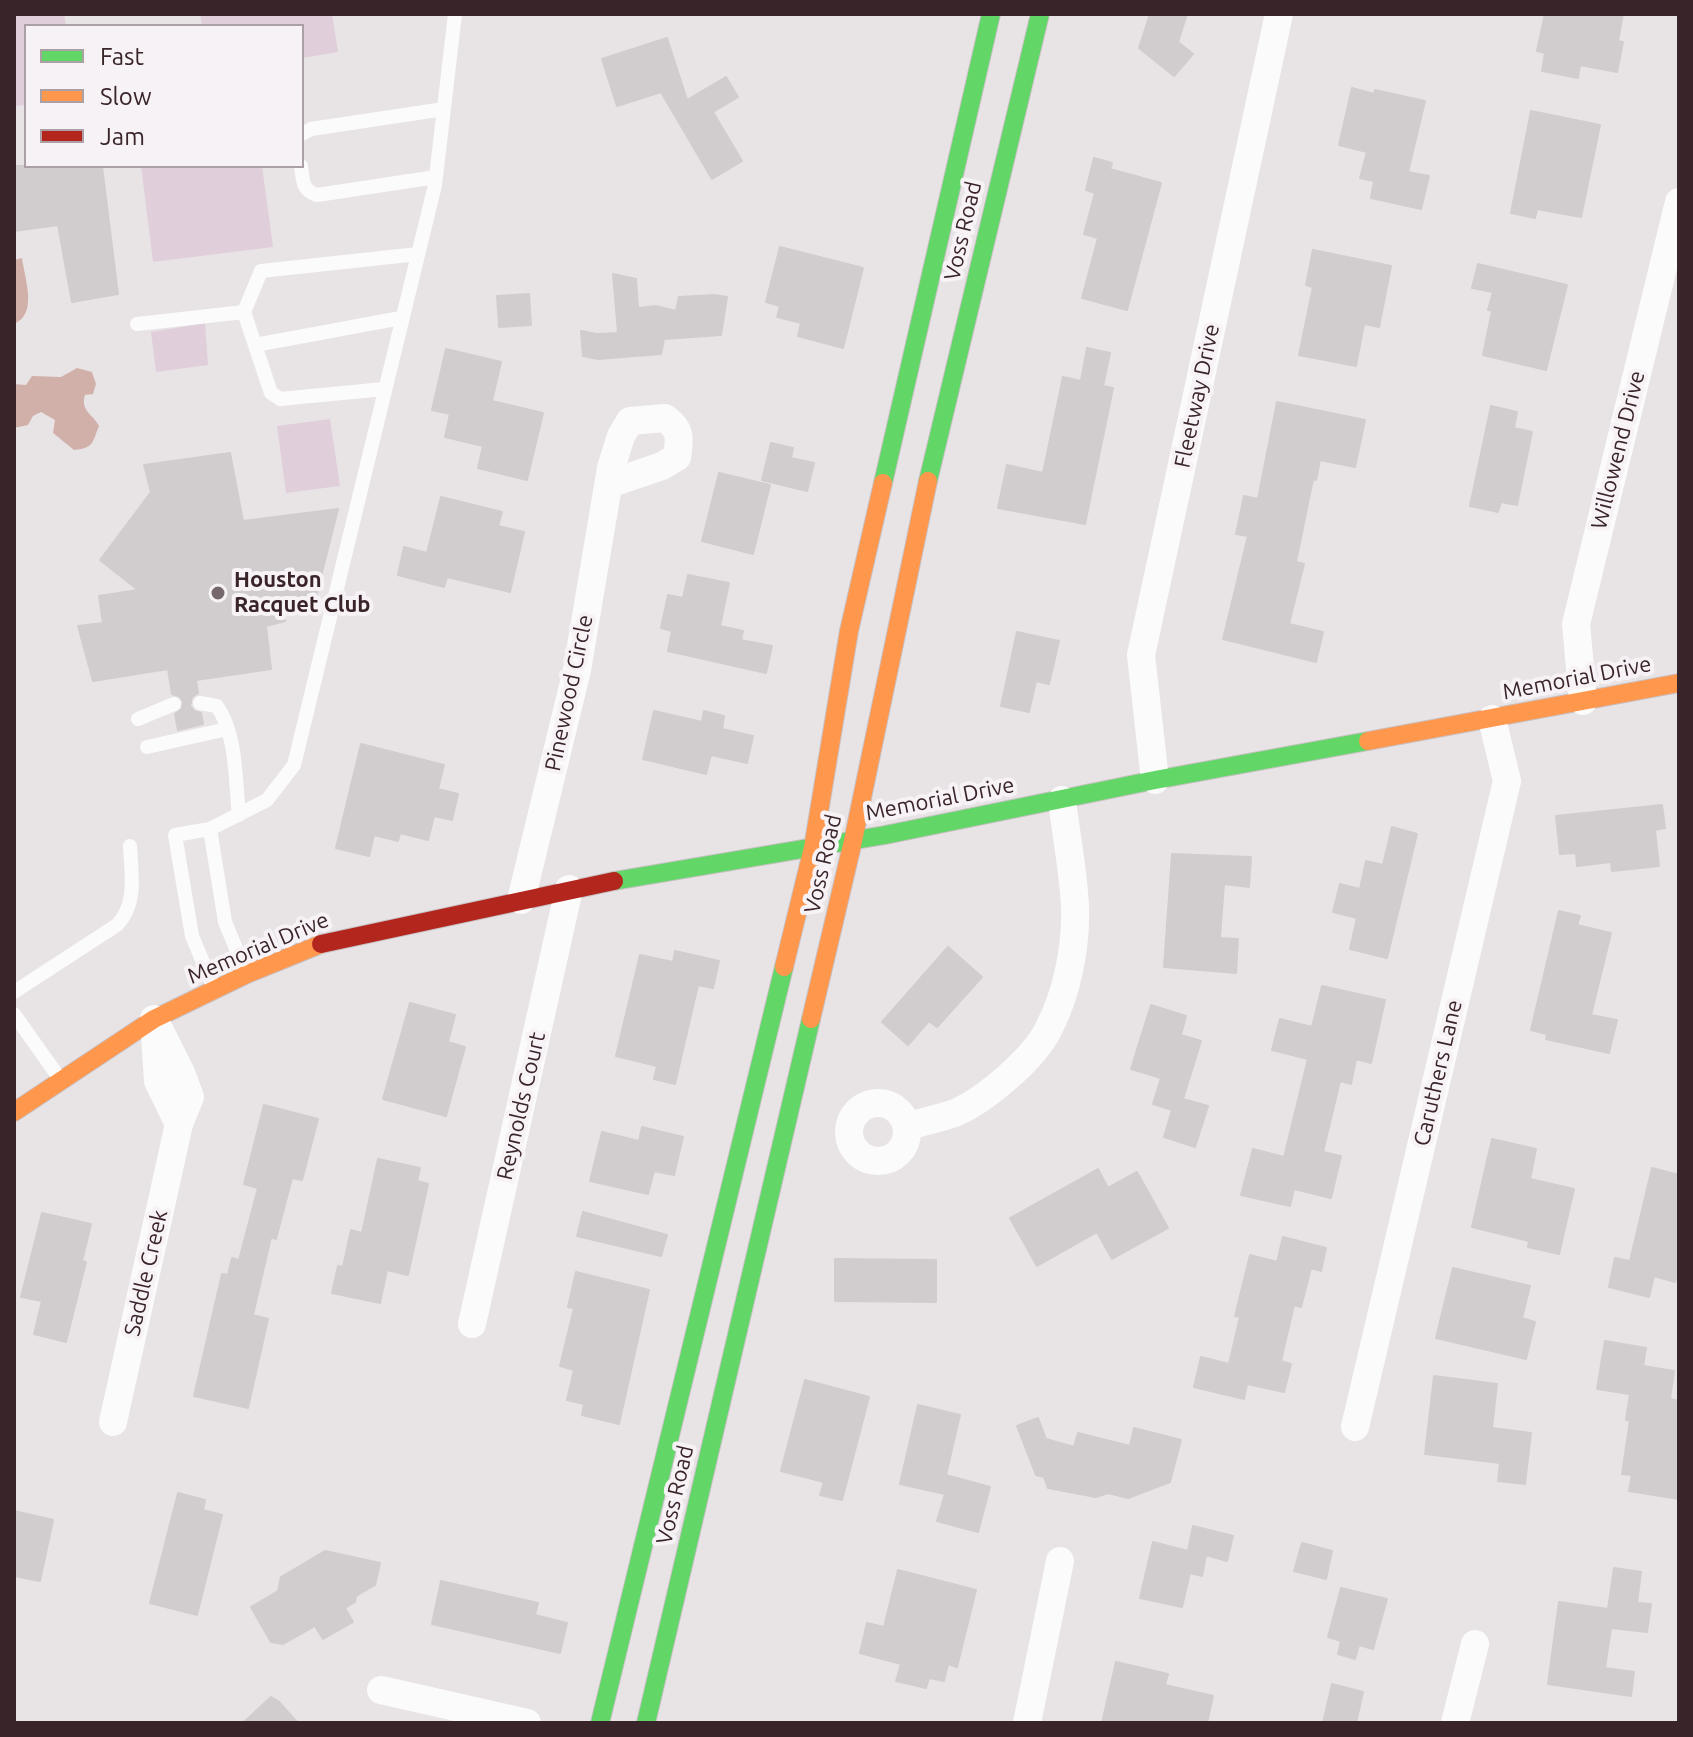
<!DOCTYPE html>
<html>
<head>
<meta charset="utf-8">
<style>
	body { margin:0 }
	#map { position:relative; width:1693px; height:1737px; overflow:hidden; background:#e8e4e6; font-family:Ubuntu,sans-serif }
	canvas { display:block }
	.frame { position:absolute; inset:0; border:16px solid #39242a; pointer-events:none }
	.legend { position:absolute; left:24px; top:24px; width:280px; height:144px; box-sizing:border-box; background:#f7f2f5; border:2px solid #aba0a4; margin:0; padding:10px 14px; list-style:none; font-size:24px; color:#39242a }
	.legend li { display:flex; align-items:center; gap:16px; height:40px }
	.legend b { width:40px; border:2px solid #aba0a4 }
</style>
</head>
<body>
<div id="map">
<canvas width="1693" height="1737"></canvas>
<div class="frame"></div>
<ul class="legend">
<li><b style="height:10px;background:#63d668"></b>Fast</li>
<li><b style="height:10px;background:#ff974d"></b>Slow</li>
<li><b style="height:10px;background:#b3261e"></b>Jam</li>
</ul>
</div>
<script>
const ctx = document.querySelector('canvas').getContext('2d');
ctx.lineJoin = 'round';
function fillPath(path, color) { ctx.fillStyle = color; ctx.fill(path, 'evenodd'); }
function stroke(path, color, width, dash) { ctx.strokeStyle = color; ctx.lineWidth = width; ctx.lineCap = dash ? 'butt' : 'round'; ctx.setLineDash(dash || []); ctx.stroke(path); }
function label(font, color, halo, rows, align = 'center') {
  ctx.font = font + ' Ubuntu,sans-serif'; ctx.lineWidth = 8; ctx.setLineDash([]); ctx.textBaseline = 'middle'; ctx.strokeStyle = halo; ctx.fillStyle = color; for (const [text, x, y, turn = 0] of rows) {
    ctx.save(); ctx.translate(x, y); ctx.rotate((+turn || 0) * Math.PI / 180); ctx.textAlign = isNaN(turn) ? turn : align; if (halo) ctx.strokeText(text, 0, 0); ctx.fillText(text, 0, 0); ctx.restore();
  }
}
const green = new Path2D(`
	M14,14h50l2,12h-40v79l-12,1z
	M200,14h132l6,38 -36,6v-32h-100z
	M141,166h121l11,81 -120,15z
	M205,323l3,42 -52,7 -5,-40z
	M330,419l10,67 -54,7 -9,-67z`);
const water = new Path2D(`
	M22,258c3,22 16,56 -8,66v-64z
	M77,368l15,4 4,12 -3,10 -8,1c-5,16 8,19 14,31 -7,17 -5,22 -25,24l-21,-17 2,-13 -14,-8 -8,4 -5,9 -14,3v-44l12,1 6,-9 29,1z`);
const building = new Path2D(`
	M1150,14h37l-9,28 15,12 -19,22 -35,-28z
	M1545,14h78l-5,27 5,1 -6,30 -37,-7 -2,13 -36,-7 3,-18 -8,-2z
	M667,38l20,62 39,-23 12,20 -25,15 29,49 -30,18 -51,-87 -44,14 -15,-47z
	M1352,88l22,6 1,-4 50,11 -17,71 21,4 -8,33 -50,-11 3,-17 -14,-3 7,-26 -28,-7z
	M1531,111l69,14 -19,92 -44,-8 -2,9 -24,-5z
	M1094,158l18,5 -2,6 51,14 -34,127 -45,-12 16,-60 -14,-4 11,-41 -9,-3z
	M14,166h88l16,128 -46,8 -14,-77 -44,6z
	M780,247l83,21 -20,80 -45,-12 3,-13 -24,-6 3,-11 -14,-4z
	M1313,250l78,16 -12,61 -15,-3 -8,42 -57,-11 14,-68 -7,-2z
	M1478,264l89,21 -21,85 -63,-15 9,-44 -4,-1 5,-18 -21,-4z
	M613,274l23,5 2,29 18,-2 20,5 3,-14 35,-2 13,2 -6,38 -57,4 -3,15 -63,5 -15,-3 -2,-25 16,3 21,-1z
	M529,294l2,31 -32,2 -2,-31z
	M1087,348l23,5 -7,33 10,2 -28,136 -87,-16 9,-43 36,8 20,-96 18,4z
	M446,349l55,13 -9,39 51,12 -16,67 -49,-12 5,-22 -38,-9 5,-23 -18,-4z
	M1277,402l88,18 -10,47 -35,-7 -4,20 -3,-1 -17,83 8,2 -15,60 34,8 -7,30 -93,-23 25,-103 -12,-2 8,-38 14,3z
	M1491,406l26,6 -3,16 18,4 -15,73 -16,-3 -3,10 -28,-6z
	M771,443l22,5 -2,10 23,5 -7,28 -45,-11z
	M230,453l13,68 95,-12 -22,87 -34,7 3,18 -19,5 5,43 -75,11 2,13 -6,4 -2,9 4,5 7,2 2,11 -25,6 -3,-16 7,-5 1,-8 -4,-5 -7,-2 -4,-25 -75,12 -15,-55 25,-3 -4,-27 39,-6 -38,-30 51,-68 -7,-27z
	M719,473l51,12 -17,69 -51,-13z
	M441,497l61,15 -4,14 26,6 -14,60 -63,-15 -3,10 -46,-12 6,-28 23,6z
	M688,575l41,8 -9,43 23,5 -2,9 31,6 -6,27 -98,-22 4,-20 -11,-3 7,-33 15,3z
	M1017,632l42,9 -10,43 -13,-3 -7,31 -28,-6z
	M654,711l48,11 2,-11 20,5 -2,13 31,7 -6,27 -36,-8 -5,19 -63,-15z
	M361,744l83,21 -6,24 20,5 -6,26 -18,-4 -6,24 -28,-7 -2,8 -24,-6 -5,21 -33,-8z
	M1662,805l3,23 -10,2 4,36 -47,5 -1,-9 -34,4 -1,-13 -16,1 -4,-38z
	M1392,827l25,7 -30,124 -37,-9 7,-31 -24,-6 7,-28 20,5 6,-28 17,4z
	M1172,854l79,3 -2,30 -25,-3 -4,54 18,1 -2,34 -72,-6z
	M1559,911l21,5 -3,9 34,8 -20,82 26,5 -8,33 -63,-14 1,-5 -16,-4z
	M948,947l34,30 -45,50 -8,-6 -21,24 -26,-23z
	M675,951l44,10 -6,27 -15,-3 -23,99 -21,-5 3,-13 -41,-10 24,-101 33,7z
	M1322,986l63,14 -14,63 -15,-4 -5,25 -11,-3 -17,71 18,4 -10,42 -37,-9 -4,17 -49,-11 12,-46 31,8 24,-98 -36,-9 8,-31 32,8z
	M410,1003l45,12 -7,27 17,5 -19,69 -63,-17z
	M1151,1005l35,11 -5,19 20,6 -18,58 25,7 -13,41 -31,-10 8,-27 -19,-6 8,-26 -30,-9z
	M264,1105l54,14 -16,61 -10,-2 -16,61 -5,-2 -18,78 15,4 -20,89 -54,-12 28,-122 6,1 4,-17 7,2 19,-72 -14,-4z
	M642,1127l41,10 -9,38 -20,-4 -6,23 -58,-13 12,-49 37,9z
	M1492,1139l44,10 -6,30 44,10 -15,65 -31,-7 1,-6 -57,-14z
	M378,1159l42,9 -3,13 11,3 -20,91 -21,-5 -7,33 -48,-10 6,-27 5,1 8,-37 11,3z
	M1652,1168l27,7v90l-4,17 -21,-6 -5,21 -40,-10 6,-29 15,3z
	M1098,1169l10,19 29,-16 31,56 -56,31 -15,-27 -60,34 -27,-48z
	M583,1212l84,23 -6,21 -84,-20z
	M42,1213l49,11 -9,37 4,1 -20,80 -32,-8 8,-33 -21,-4z
	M1283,1237l43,11 -5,23 -10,-3 -10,39 -7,-2 -13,56 10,3 -7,28 -37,-8 -3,15 -50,-12 7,-30 28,7 11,-47 -5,-1 15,-61 27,7z
	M835,1259l101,1v42l-101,-1z
	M1453,1268l77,18 -8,32 13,4 -9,37 -90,-21z
	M576,1272l73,18 -30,134 -37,-9 2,-11 -17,-4 7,-30 -14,-4 14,-58 -6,-1z
	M1605,1341l41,7 -3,18 31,5 -4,28 9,2v98l-50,-8 3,-16 -10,-1 8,-54h-4l4,-26 -33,-5z
	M1434,1376l63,8 -5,44 39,5 -6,51 -27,-3 2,-18 -75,-9z
	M805,1380l64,17 -27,103 -22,-5 4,-13 -43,-11z
	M918,1405l42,10 -14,60 44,12 -12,45 -41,-11 8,-27 -45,-10z
	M1038,1418l8,21 28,8 4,-14 52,13 4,-18 47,12 -11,42 -42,16 -20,-5 -12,4 -48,-9 -4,-11 -8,-2 -19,-49z
	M178,1493l27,7 -2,10 19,5 -25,100 -47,-12z
	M14,1511l39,9 -13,61 -26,-5z
	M1193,1526l40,10 -6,25 -21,-6 -4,21 -12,-3 -8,34 -42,-9 13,-56 35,9z
	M1302,1543l30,8 -6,28 -32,-8z
	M325,1551l55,12 -5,22 -19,11 -1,6 -10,6 8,14 -30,17 -8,-13 -32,18 -12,-2 -20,-35 27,-16 3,-14z
	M1614,1568l27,4 -4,31 14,1 -4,28 -36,-4 -6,40 29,4 -3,24 -83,-12 11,-82 49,7z
	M898,1570l78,20 -19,77 -9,-3 -4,17 -15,-3 -3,10 -30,-7 5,-17 -41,-11 7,-30 17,4z
	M441,1581l97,22 -3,12 32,8 -7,30 -128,-29z
	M1341,1588l46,11 -14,50 -14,-4 -4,14 -17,-5 3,-13 -13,-4z
	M1116,1662l52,12 -3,11 48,11 -6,27h-105z
	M1332,1684l31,8 -7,31h-33z
	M271,1697l7,4 20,22h-55z`);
const lane = new Path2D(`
	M302,134l9,-5 133,-20
	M301,166c2,15 1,24 16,29l119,-18
	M137,324l107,-12
	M255,345l146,-27
	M384,389l-104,10 -9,-6 -27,-81 17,-41 157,-17
	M200,703l17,3c20,29 18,74 22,109
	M138,719l36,-15
	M147,747l80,-18
	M210,829l15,93 20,48
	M213,986l-21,-50 -17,-101 35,-6 57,-29 27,-35 141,-580 20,-171
	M14,992l103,-67c21,-22 14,-51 13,-79
	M14,1014l46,65`);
const street = new Path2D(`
	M1583,701l-7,-77 103,-422
	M1155,780l-14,-125 138,-641
	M521,900l56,-230 34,-202 10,-32 9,-15 35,-3c16,11 15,20 12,39l-15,9 -53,18
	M155,1034l3,47 21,43
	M849 1132a29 29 0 1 1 58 0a29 29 0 1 1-58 0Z
	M908,1126c15,-4 32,-8 47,-13 30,-13 80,-55 94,-85 18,-35 27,-80 26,-119 -1,-36 -9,-73 -13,-109
	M472,1324l97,-435
	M113,1422l66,-298 11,-27 -9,-24 -27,-54
	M1355,1427l152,-646 -15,-62
	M381,1690l146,33
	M1027,1723l33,-162
	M1455,1723l20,-79`);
const fast = new Path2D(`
	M928,481l112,-467
	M883,483l108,-469
	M614,881l271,-46 270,-55 213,-39
	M600,1723l184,-756
	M646,1723l165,-704`);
const slow = new Path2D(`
	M1368,741l311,-58
	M784,967l29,-119 36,-217 34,-148
	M811,1019l42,-178 75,-360
	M14,1112l140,-93 93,-45 74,-30`);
const jam = new Path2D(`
	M321,944l293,-63`);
const markers = [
	[218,593,8,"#76676c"]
];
const streetNames = [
	["Voss Road",963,231,-77],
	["Fleetway Drive",1197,396,-78],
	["Willowend Drive",1618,450,-76],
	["Memorial Drive",1577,678,-11],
	["Pinewood Circle",569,693,-78],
	["Memorial Drive",940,799,-11],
	["Voss Road",823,864,-77],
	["Memorial Drive",258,948,-23],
	["Caruthers Lane",1438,1073,-77],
	["Reynolds Court",521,1106,-77],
	["Saddle Creek",146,1273,-77],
	["Voss Road",675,1495,-77]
];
const poiNames = [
	["Houston",234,580],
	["Racquet Club",234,605]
];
fillPath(green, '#e0cfdb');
fillPath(water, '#d2b0aa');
fillPath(building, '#d1cdcf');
stroke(building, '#d1cdcf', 2);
stroke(fast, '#c8c1c4', 20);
stroke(slow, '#c8c1c4', 20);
stroke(jam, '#c8c1c4', 20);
stroke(lane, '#fcfbfb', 14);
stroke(street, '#fcfbfb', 28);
stroke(fast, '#63d668', 18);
stroke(slow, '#ff974d', 18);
stroke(jam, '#b3261e', 18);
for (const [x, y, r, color] of markers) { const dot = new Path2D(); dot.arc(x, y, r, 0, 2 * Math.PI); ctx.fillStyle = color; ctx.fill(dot); stroke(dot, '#f7f2f5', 3); }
label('22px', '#39242a', '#f7f2f5', streetNames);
label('bold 22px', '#39242a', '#f7f2f5', poiNames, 'left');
</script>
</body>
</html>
